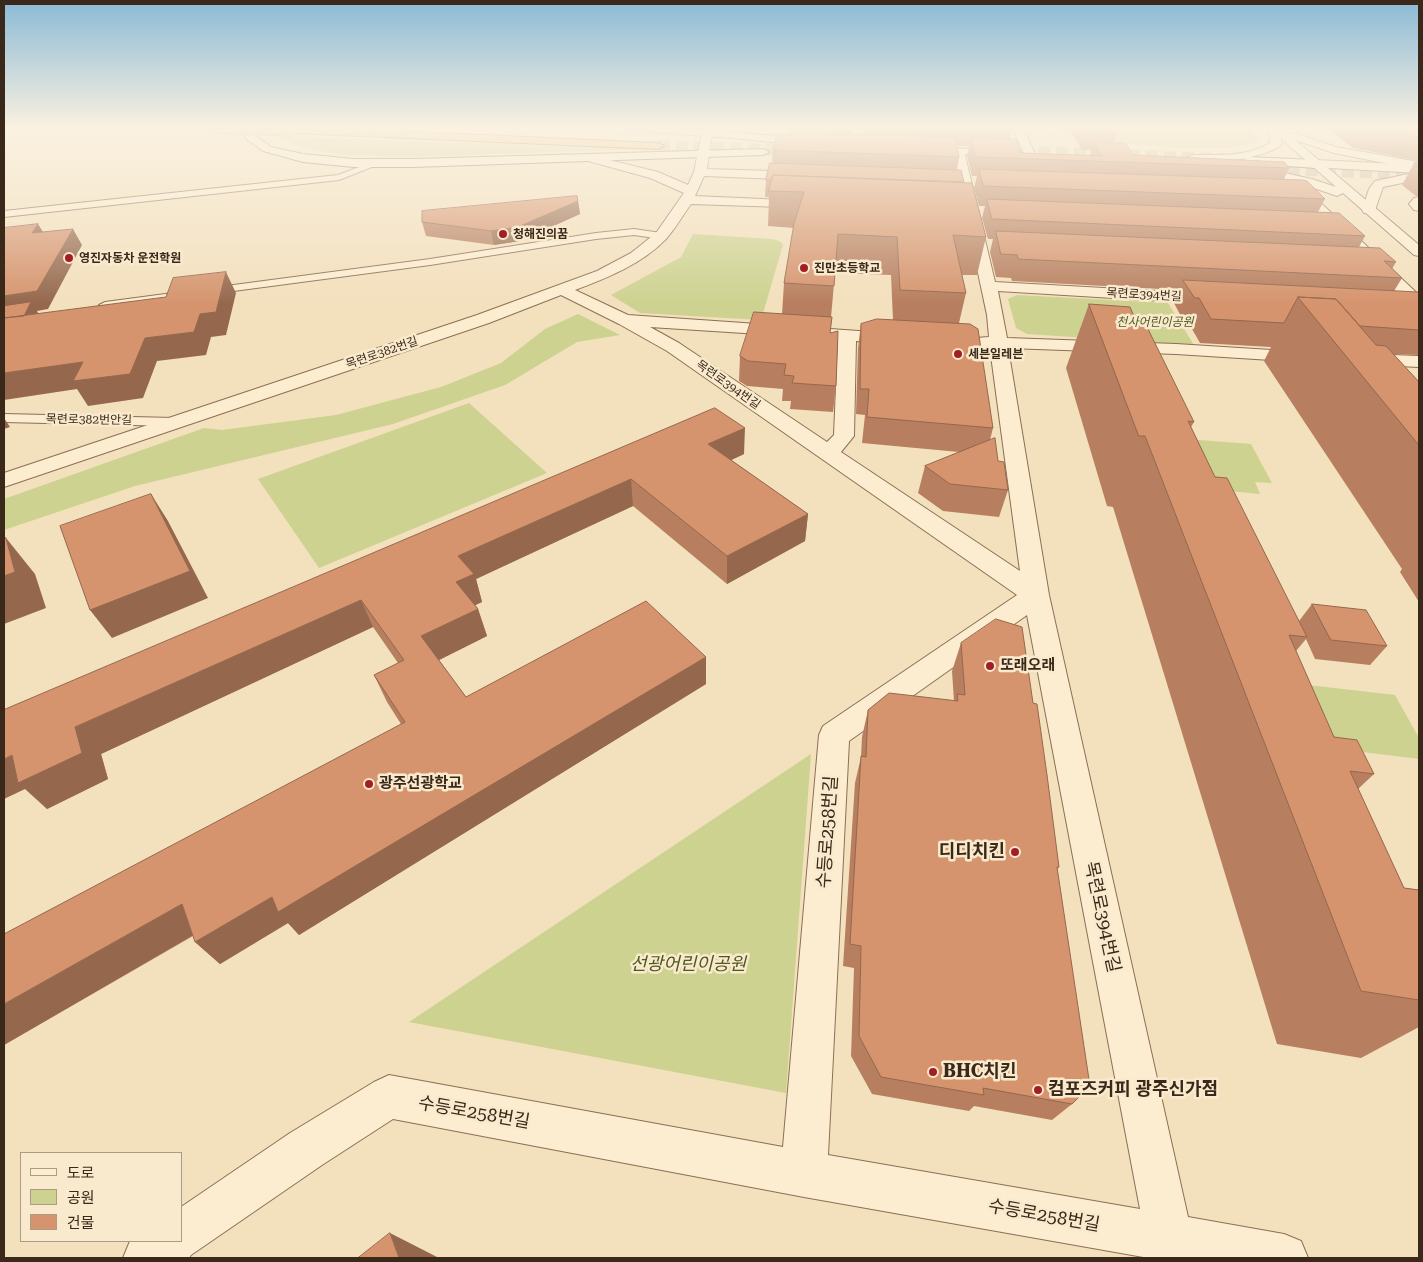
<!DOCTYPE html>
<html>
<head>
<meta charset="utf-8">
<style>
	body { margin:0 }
	#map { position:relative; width:1423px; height:1262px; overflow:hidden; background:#f3e0bd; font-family:"Roboto Serif","Noto Sans KR",serif }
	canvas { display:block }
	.frame { position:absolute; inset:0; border:5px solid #3a281a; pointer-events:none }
	.legend { position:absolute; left:20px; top:1152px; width:162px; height:90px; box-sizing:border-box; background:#f9eacd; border:1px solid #ad9c85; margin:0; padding:6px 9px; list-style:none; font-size:15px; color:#3a281a }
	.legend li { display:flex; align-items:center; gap:10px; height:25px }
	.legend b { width:25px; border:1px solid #ad9c85 }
</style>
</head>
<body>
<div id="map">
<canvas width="1423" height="1262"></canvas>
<div class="frame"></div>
<ul class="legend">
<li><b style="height:6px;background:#fcedd1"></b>도로</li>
<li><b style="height:14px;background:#cdd290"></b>공원</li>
<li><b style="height:14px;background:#d5946e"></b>건물</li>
</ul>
</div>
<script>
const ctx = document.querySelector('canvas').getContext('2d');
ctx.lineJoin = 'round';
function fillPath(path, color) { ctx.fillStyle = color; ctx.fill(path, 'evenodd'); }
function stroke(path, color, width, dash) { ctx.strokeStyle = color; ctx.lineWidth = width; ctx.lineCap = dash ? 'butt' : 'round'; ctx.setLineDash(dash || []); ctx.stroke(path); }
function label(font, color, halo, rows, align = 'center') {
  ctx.font = font + ' "Roboto Serif","Noto Sans KR",serif'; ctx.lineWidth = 5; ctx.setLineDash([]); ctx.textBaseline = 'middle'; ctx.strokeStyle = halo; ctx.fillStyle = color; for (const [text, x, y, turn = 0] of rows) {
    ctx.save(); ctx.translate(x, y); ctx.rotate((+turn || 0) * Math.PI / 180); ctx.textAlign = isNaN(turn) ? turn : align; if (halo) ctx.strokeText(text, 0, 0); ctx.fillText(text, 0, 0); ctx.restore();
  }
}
const green = new Path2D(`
	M1107,127h139l13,13c-15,15 -115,5 -140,4z
	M272,136l376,13 -242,8 -63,-2 -40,-7z
	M693,234l80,5 8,3 2,3 -22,75 -121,-7 -29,-18 70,-38z
	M1017,295l151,8 26,42 -167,-11 -11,-6 -8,-29z
	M578,314l42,21 -43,7 -72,43 -112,39 -258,62 -131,44v-31l200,-71 18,2 114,-15 105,-28 60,-24 44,-34z
	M469,403l78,70 -228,95 -61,-89z
	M1186,439l65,5 21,39 -17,-1 5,12 -52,-5z
	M1308,685l87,10 24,43v21l-81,-10z
	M811,754l-25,339 -377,-71z`);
const trunkTunnel = new Path2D(`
	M658,146l151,5
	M984,150l241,9
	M1252,168l167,6`);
const service = new Path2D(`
	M1053,127h17l1,1 -4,2z
	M375,161l7,2 -43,17 -335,37v-6l334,-36z
	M634,229l27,4 5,3 -5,3 -27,-4 -38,4 -166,26 -325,43 -6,-3 6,-3 325,-43 166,-26z
	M4,414l170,4 7,4 -7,4 -170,-4z`);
const minor = new Path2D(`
	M703,127h10l-6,42 98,3 6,4 -6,4 -101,-4 -9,20 112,5 7,4 -2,3 -121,-4c-8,11 -16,25 -25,35 -24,25 -59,39 -91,51l53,25 274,19 3,4 -3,4 -6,1 -40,-2 -2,95 -13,16 179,119 -30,-223 -14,-2 -3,-4 3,-4 13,-1 -2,-22 -35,-164 2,-2h8l2,2 31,131 218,12 6,2 2,3 -2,3 -6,2 -215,-13 9,47 169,6 127,8 6,1 3,4 -3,4 -6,1 -127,-8 -168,-6 41,247 139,622 96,17 17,7 7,17h-159l-345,-61 -411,-78 -71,46 -131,90 -2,3h-66l7,-17h51v-34l109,-74 84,-51 15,-7 394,72 36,-412 4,-9 194,-131 -350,-244 -48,-27 -58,-29 -72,28 -485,164v-14l473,-158 120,-44 34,-18 25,-20 28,-40 -34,-15 -69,-19 -2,-2 2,-2 4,-1 73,18 30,13 6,-13zM650,327l188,12 -4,96 -7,7 -148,-99zM1027,615l113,594 -312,-54 21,-414z
	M853,127h10l1,21 -2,2 -4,1 -6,-3z
	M1012,127h11l12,27 -2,2h-8z
	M1269,127h10l3,17c-12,13 -84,26 -96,15l6,-4c26,0 55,2 78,-12z
	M1316,160l103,5v8l-107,-6 -2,-3 2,-3z
	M1413,173l4,1 2,3 -2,3 -34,7 -9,26h-10l-2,-3 7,-21 6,-8z
	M1287,189l21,2 111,104v14l-6,-1 -114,-110 -17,-2 -1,-3 1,-3z
	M1419,197v14l-5,-1 -5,-6 5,-6z
	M1364,354l55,2v11l-62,-3 -2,-4 2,-4z`);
const tertiary = new Path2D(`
	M1268,127h12l7,6h8l41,14 83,15v8l-85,-17 -39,-13 124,105v11l-5,-1 -71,-62 -6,3 -32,-11 -61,-13 -2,-3 6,-4 64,14 24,8z`);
const secondary = new Path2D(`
	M245,127h10v8l16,12 32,7 51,5h59l350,-10 6,3 -6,3 -350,12h-59l-51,-5 -40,-11 -18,-13z
	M623,127c64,0 127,5 190,14l6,3 -6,3 -69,-8 -116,-9z
	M921,147l84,3 6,3 -6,3 -88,-4 -2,-2 2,-2z
	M1248,157l68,3 6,4 -6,4 -72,-5 -2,-2 2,-2z`);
const trunk = new Path2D(`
	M306,127l352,16 6,3 -6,3 -368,-16 -5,-3 2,-3z`);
const trunkBridge = new Path2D(`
	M213,127l77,3`);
const wall = new Path2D(`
	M759,127h93l-1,6 14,1v-7h147v2l-2,10 11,14 69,2 1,-5h-9l-12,-20 1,-3h42l4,6 -3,10 19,12 156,13 -5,11 41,20 -7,13 47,24 -6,11 37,15 -4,7 10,9 -8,13 25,2v62l-26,-1 26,28v220l-19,-30 2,-3 -138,-208 7,-14 -71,-4 -12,-21h-4l-10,-19 5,-13 -167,-9 -1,-3 -15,-1 -6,-25 3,-13h-5l-6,-21 3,-12h-6l-5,-18 3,-12h-5l-5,-20 2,-10h-12l2,11 -2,13 7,12 22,55 -9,38h-15l4,18 -7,30 34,105 -3,12 18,50 -9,27 -56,-6 -25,-18 7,-27 34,-14 -97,-9 3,-28 -9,-1 2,-66 3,-24 32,-4 -2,-45 -56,-2 -4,44 -1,16 6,53 -3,26 -43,-3 1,-8h-9l1,-12 -36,-3 -8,-5 1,-25 42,-42 2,-31 10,-55 -26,-2 1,-29h-4l1,-17 6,-17 1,-13 17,-17v-4z
	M1325,127h94v34l-66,-13z
	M1419,162v34h-3l-14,-11 12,-22z
	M578,201l2,13 -60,27 -26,4 -68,-9 -4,-14z
	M1089,304l47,17 58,101 -3,5 24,50 84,144 13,-17 75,42 -17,19 -55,-6 -9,-20 -10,12 38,86 40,37 -16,15 46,99 15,2v137l-58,31 -84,-14 -164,-537 -6,-1 -41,-138z
	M715,408l29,46 -13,6 77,54 -3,27 -78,43 -94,-78 -157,73 6,23 -7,3 3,4 9,27 -48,24 27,37 240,-40v27l-407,251 -11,-12 -68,41 -25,-22 -2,-6 -189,109 397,-321 -14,-22 -13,-27 24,-12 -25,-36 -272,127 7,25 -61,30 -43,-99z
	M961,643l72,60 26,164 -2,3 15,234 -20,16 -78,-14 -5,5 -97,-17 -21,-38 3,-88 -11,-2 12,-183 6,-26 1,-20 6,-27 86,-9 -2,-30z`);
const shadedWall = new Path2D(`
	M578,201l2,13 -60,27 -26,4 -3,-14z
	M38,224l10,16 -16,-7z
	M73,229l9,16 -34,64 -11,2 5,9 -38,-4v-20z
	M226,272l10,21 -10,42 -15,2 -5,18 -49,6 -14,37 -55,8 -11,-17 -73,11v-27l141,-35 55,-24z
	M4,418l6,9 -6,2z
	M745,428l-1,26 -36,17v-27z
	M631,479l2,27 -157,73 6,23 -17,8 -9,-28 2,-26z
	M151,494l17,27 40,77 -96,40 -22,-28z
	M808,514l-3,27 -78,43v-28z
	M6,538l29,36 11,34 -42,16v-48z
	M361,600l12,27 -272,127 7,25 -61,30 -22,-20 -21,10v-40z
	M478,609l9,27 -56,28 -10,-28z
	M706,657v27l-407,251 -11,-12 -68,41 -25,-22 77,-45z
	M182,904l25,23 -203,118v-41z
	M390,1233l49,25h-40z`);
const building = new Path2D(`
	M791,127l38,6 126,4 4,20 -186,-7 4,-16 15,-1z
	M953,127h59v2z
	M1084,127h29l4,6 -30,-1z
	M1364,127h55v10z
	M971,138l45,1 5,14 81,3 -8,-14 31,1 8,12 151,7 5,6 -313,-11z
	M1419,162v4l-5,-3z
	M770,163l191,7 3,12 -191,-7 -1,5h-6z
	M979,169l323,11 5,1 18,18 -341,-13z
	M773,175l199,8 14,54 -33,-2 13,58 -66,-3 -3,-53 -59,-3 -4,52 -50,-3 10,-60 10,-31 -35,-1z
	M577,196l1,5 -60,26 -27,4 -69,-9v-11z
	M987,199l352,14 26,23 -373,-17z
	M38,224l-6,9 41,-4 -36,62 -33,5v-68z
	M996,231l384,17 16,14 -12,-1 18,17 -384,-19 -1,-4 -16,-1z
	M226,272l-10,40 -16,2 -6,18 -49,6 -15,36 -57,7 10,-19 -79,11v-55l162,-21 7,-19z
	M1183,280l235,12 1,1v37l-59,-4 -24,-27 -38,-2 -14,26 -73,-4 -12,-21h-4z
	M1298,297l38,2 40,46 10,1 33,36v63z
	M31,302l-7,14 -20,2v-12z
	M1089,304l41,3 6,14h8l50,101 -6,-1 27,56 12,1 80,159 -18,-2 45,102 23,3 17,34 -24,-3 54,117 15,2v110l-58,-9 -216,-555h-6z
	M754,312l78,5 -2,16 8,-2 -2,55 -44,-3 2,-7 -10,-1 2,-11 -38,-3 -8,-5z
	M877,319l93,5 8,5 15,99 -126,-11 2,-28h-9l1,-65z
	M715,408l30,20 -37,16 100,70 -81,42 -96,-77 -173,77 16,18 -18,8 22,27 -57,27 45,61 180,-96 60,56 -428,255 -6,-15 -77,45 -13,-38 -178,100v-70l401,-212 -31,-47 30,-15 -43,-60 -286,127 7,26 -64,30 -6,-28 -8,4v-49z
	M995,438l3,23 6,1 4,28 -58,-6 -25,-18z
	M151,494l39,77 -100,39 -30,-84z
	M6,538l9,34 -11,4v-37z
	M1312,604l54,6 21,36 -56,-6z
	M996,619l26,8 11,76 4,1 10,71 12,92h-2l33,219 -18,18 -89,-16 1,7 -103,-18 -22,-41 2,-90 -11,-2 11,-188 5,1 2,-47 21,-17 69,8 -1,-7 8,1 -4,-52z
	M390,1233l9,25h-41z`);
const markers = [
	[503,234,5,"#a21d24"],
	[69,258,5,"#a21d24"],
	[804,268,5,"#a21d24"],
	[958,354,5,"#a21d24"],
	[990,666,5,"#a21d24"],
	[369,784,5,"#a21d24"],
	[1015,852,5,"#a21d24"],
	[933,1072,5,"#a21d24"],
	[1038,1090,5,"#a21d24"]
];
const farPoinames = [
	["청해진의꿈",513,234],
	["영진자동차 운전학원",79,258],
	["진만초등학교",814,268],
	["세븐일레븐",968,354]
];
const farStreetnames = [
	["목련로394번길",1144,295,3],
	["목련로382번길",382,353,-19],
	["목련로394번길",728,385,35],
	["목련로382번안길",89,420,1]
];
const farParknames = [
	["천사어린이공원",1155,322]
];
const poiNames = [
	["또래오래",1000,666],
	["광주선광학교",379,784]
];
const nearStreetnames = [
	["수등로258번길",828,832,-86],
	["목련로394번길",1102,917,78],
	["수등로258번길",474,1113,10],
	["수등로258번길",1044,1216,10]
];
const nearPoinames = [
	["디디치킨",1005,852,"right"],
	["BHC치킨",943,1072],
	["컴포즈커피 광주신가점",1048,1090]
];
const nearParknames = [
	["선광어린이공원",688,965]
];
fillPath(green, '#cdd290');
stroke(trunkTunnel, '#cebb9c', 12, [12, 6]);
stroke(service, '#8c6f54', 2);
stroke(minor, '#8c6f54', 2);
stroke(tertiary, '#8c6f54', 2);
stroke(secondary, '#6e5037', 2);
stroke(trunk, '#593d29', 2);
fillPath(service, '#fcedd1');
fillPath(minor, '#fcedd1');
fillPath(tertiary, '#fcedd1');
fillPath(secondary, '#fcedd1');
fillPath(trunk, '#f4b769');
stroke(trunkBridge, '#593d29', 13, []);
stroke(trunkBridge, '#f4b769', 12);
fillPath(wall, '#b77f5f');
fillPath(shadedWall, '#95684d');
fillPath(building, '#d5946e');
stroke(building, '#95684d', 1);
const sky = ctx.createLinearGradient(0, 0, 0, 304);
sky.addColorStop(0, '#8bbad5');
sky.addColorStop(0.42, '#faf1e1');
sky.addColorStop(1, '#faf1e100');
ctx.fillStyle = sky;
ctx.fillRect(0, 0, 1423, 304);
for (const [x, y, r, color] of markers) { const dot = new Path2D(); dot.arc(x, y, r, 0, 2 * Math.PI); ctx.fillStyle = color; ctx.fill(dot); stroke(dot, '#f9eacd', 2); }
label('bold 12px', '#3a281a', '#f9eacd', farPoinames, 'left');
label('12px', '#3a281a', '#f9eacd', farStreetnames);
label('italic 12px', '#4d591f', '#f9eacd', farParknames);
label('bold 15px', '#3a281a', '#f9eacd', poiNames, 'left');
label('18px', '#3a281a', '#f9eacd', nearStreetnames);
label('bold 18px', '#3a281a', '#f9eacd', nearPoinames, 'left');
label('italic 18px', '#4d591f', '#f9eacd', nearParknames);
</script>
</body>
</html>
